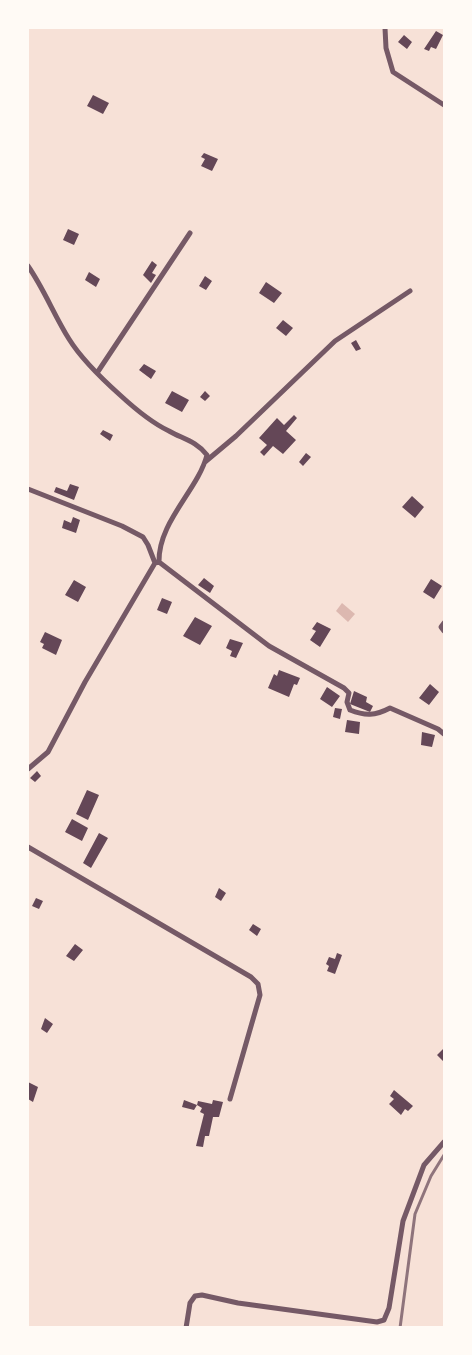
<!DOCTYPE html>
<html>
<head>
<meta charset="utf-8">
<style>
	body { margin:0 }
	#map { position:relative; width:472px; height:1355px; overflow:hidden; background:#f7e1d7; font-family:Barlow,sans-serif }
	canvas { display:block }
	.frame { position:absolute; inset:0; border:29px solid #fffaf5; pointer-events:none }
</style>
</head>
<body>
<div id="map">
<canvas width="472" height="1355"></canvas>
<div class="frame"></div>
</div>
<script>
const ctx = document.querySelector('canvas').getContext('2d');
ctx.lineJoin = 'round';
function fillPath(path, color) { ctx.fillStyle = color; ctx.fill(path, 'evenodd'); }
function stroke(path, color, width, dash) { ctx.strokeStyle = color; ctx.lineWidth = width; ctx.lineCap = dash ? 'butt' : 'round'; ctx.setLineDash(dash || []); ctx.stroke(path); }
const water = new Path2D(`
	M342,603l13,11 -7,8 -12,-11z`);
const building = new Path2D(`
	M436,31l7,4 -7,14 -5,-2 -2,4 -5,-2z
	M404,35l8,7 -5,7 -9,-7z
	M93,95l16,8 -6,11 -16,-8z
	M204,153l14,6 -6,12 -11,-5 4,-7 -4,-2z
	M68,229l11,5 -5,11 -11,-5z
	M152,261l5,4 -5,8 4,2 -5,8 -8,-8z
	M89,272l11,7 -4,8 -11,-7z
	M205,276l7,5 -6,9 -7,-4z
	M266,282l16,11 -8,10 -15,-10z
	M283,320l10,8 -7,8 -10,-8z
	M356,340l5,9 -5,2 -5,-8z
	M144,364l12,7 -5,8 -12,-9z
	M172,391l17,9 -7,12 -17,-9z
	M205,391l5,5 -5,5 -5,-4z
	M294,415l3,3 -11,13 10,9 -13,14 -10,-8 -9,10 -4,-4 7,-7 -8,-7 18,-20 7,7z
	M103,430l10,5 -3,6 -10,-7z
	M306,453l5,4 -8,9 -4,-4z
	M70,484l9,3 -5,13 -20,-8 2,-5 11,4z
	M412,496l12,11 -9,11 -13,-11z
	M73,517l7,3 -4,13 -14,-5 2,-8 7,3z
	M204,578l10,8 -4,7 -12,-8z
	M431,579l11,7 -8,13 -11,-7z
	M74,580l12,7 -8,15 -13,-7z
	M162,598l10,4 -5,12 -10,-4z
	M195,617l17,9 -12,19 -17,-9z
	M317,622l14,7 -11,18 -10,-7 6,-9 -4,-2z
	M45,632l17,8 -6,15 -14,-7 2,-4 -4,-2z
	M230,639l13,4 -7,15 -6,-2 2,-5 -6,-3z
	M279,670l21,8 -3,7 -3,-1 -5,13 -21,-9 6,-14 3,2z
	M430,684l9,8 -10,13 -10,-7z
	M327,687l13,9 -8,11 -12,-8z
	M354,691l13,6 -1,5 7,4 -3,6 -20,-8z
	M335,708l7,1 -2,10 -7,-2z
	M347,720l13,2 -1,12 -14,-2z
	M422,732l13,3 -3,12 -11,-2z
	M37,771l4,5 -6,6 -5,-4z
	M87,790l12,5 -11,25 -12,-6z
	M72,819l16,9 -6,13 -17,-9z
	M99,833l9,5 -17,30 -8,-5z
	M219,888l7,5 -5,8 -6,-4z
	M36,898l7,3 -4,8 -7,-3z
	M253,924l8,5 -4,7 -8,-6z
	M75,944l8,6 -9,11 -8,-5z
	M337,953l5,2 -7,19 -8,-3 2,-5 -3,-2 3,-7 6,2z
	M45,1018l8,6 -6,9 -6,-4z
	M444,1048v14l-7,-7z
	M28,1082l10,5 -5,15 -5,-3z
	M394,1090l19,16 -5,5 -3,-2 -4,6 -12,-11 5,-5 -4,-3z
	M184,1100l13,5 -3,5 -12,-3z
	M213,1100l10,2 -4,15h-6l-4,19h-4l-2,11 -7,-1 8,-32 -4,-2 2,-4 -5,-3 1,-4 14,3z`);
const minor = new Path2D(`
	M385,28l1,20 7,24 51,33
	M28,266c16,23 26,49 41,73 13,21 32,39 51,56 13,12 32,28 49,36 14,8 27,10 38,24 -9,35 -49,67 -48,107
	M97,373l93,-140
	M205,462l31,-26 99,-95 75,-50
	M28,489l94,37 21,11 5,8 7,18
	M444,623l-3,4 3,4
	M28,769l20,-17 37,-70 70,-119 4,-1 110,84 75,42 5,5 -2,9 3,8c15,6 25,6 40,-2l48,21 6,5
	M28,847l223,130 7,7 2,11 -30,104
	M186,1328l4,-25 5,-7 7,-1 36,8 139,19 7,-2 5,-12 14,-87 21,-56 20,-23`);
const rail = new Path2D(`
	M400,1328l15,-114 16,-38 13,-21`);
fillPath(water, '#dcb8b0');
fillPath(building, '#644757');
stroke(minor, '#755966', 5);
stroke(rail, '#8f747c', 3);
</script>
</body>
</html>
